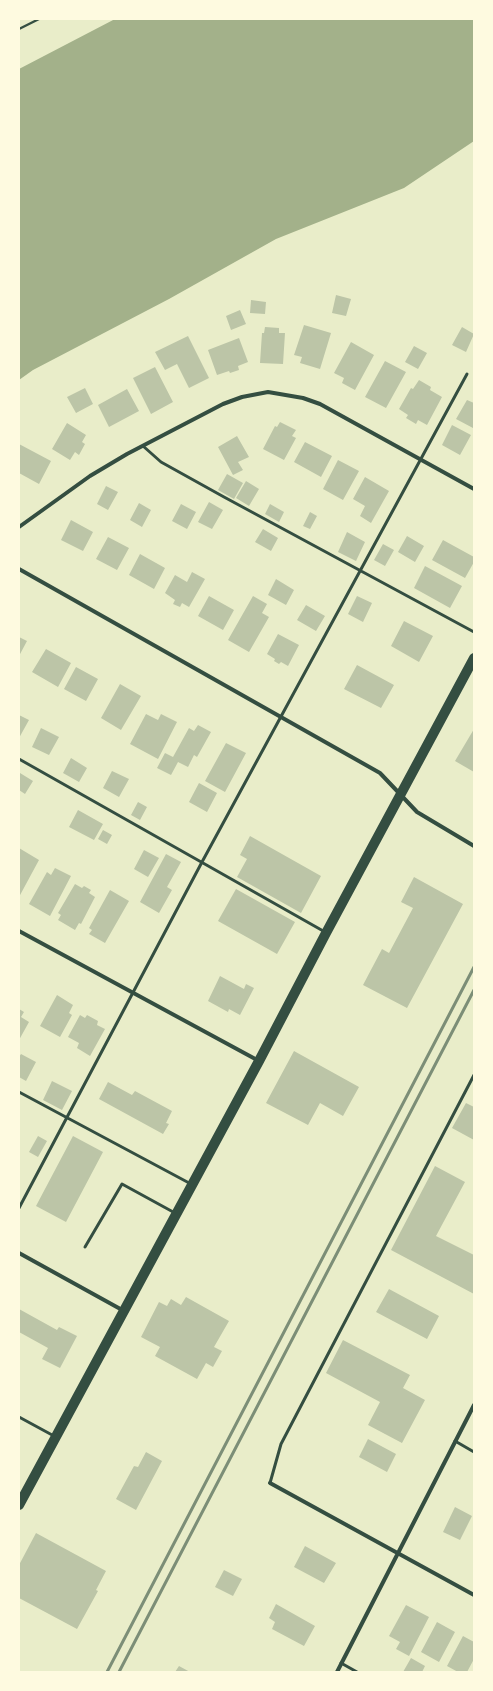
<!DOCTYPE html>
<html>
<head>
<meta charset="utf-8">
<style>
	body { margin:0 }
	#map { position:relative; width:493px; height:1691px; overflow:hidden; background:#e9edc9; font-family:"Archivo Narrow",sans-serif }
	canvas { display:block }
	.frame { position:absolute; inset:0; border:20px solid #fefae0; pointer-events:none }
</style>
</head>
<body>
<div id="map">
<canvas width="493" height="1691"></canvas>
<div class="frame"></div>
</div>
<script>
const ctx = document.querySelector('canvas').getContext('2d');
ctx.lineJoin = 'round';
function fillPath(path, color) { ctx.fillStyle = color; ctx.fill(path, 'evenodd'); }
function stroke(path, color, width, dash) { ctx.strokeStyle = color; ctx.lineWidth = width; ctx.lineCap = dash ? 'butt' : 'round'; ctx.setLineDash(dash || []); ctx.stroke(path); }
const water = new Path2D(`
	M115,19h359v122l-70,47 -128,51 -107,60 -136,71 -14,10v-311z`);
const building = new Path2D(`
	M336,295l15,4 -5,17 -14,-3z
	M251,300l15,2 -1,12 -15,-1z
	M240,310l6,14 -15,6 -5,-14z
	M304,325l27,8 -11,36 -20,-6 2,-6 -8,-2z
	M265,327l14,1v5h6l-2,31 -23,-1 2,-30h2z
	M462,327l12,7 -8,18 -14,-7z
	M188,336l21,42 -20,10 -12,-24 -12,6 -10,-18z
	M239,338l9,24 -10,4 1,4 -9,3 -1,-2 -12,4 -9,-25z
	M351,342l23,13 -19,35 -13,-7 2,-5 -10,-5z
	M414,346l13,7 -9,16 -13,-7z
	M385,361l21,11 -20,36 -21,-11z
	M155,367l18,35 -22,12 -18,-36z
	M419,380l12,7 -1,3 12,7 -15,28 -9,-5 -2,4 -10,-6 2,-3 -9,-6 12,-21 2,1z
	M85,388l8,16 -17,9 -9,-16z
	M127,389l12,22 -30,16 -11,-22z
	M467,400l7,3 -1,25 -17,-9z
	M280,422l16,8 -4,6 4,2 -12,22 -21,-11 12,-23 2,1z
	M67,423l19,12 -4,7 3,2 -6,11 -4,-3 -5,8 -18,-11z
	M452,425l19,10 -11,20 -18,-10z
	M237,436l12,21 -11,5 5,8 -10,5 -15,-28z
	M305,442l27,14 -11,21 -27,-15z
	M19,444l32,17 -12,23 -20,-11z
	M338,460l21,11 -16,29 -20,-11z
	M227,474l16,9 -9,16 -16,-9z
	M365,477l24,14 -18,32 -11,-7 5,-10 -12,-7z
	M246,481l13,8 -10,17 -13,-8z
	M106,486l12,6 -10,18 -11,-6z
	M209,502l14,8 -11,19 -14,-7z
	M139,503l12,7 -9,17 -12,-7z
	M181,504l15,8 -9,17 -15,-8z
	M270,504l14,8 -5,10 -14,-8z
	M310,512l7,4 -7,13 -7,-3z
	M71,520l22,12 -10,19 -22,-11z
	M263,529l15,9 -7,13 -16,-9z
	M347,532l18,10 -9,19 -18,-9z
	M407,536l17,10 -9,16 -17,-10z
	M108,537l21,11 -12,22 -21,-11z
	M443,540l31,17v5l-9,16 -33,-18z
	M383,544l11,6 -9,16 -11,-6z
	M140,554l25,14 -11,21 -25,-14z
	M425,566l37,20 -12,22 -36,-20z
	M192,572l13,7 -16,28 -7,-4 -2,4 -7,-3 2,-4 -10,-7 10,-18 12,7z
	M276,579l18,11 -8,15 -18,-10z
	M209,596l25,14 -11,20 -25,-14z
	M253,596l14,8 -5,9 7,4 -20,35 -21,-12z
	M357,596l15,7 -9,19 -15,-8z
	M306,605l19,11 -9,15 -19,-11z
	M404,621l29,15 -14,26 -28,-16z
	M278,634l21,11 -11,21 -7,-4 -2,2 -5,-3 1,-2 -8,-5z
	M19,637l8,4 -8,15z
	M46,649l25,14 -13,24 -26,-15z
	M357,665l37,20 -13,23 -37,-19z
	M76,667l22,12 -12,22 -22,-12z
	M120,684l21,12 -20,34 -20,-12z
	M146,714l12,6 3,-6 16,8 -19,37 -28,-15z
	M19,715l10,5 -10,18z
	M198,725l13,7 -14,25 -3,-2 -6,12 -10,-5 -7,13 -14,-7 8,-15 8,4 16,-29 5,3z
	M41,728l18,9 -10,18 -17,-8z
	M474,729v43l-19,-11z
	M226,743l20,10 -21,39 -20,-11z
	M71,758l16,10 -8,14 -16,-9z
	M112,771l17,8 -10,18 -16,-9z
	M20,773l13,8 -8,13 -6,-4z
	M199,783l18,10 -10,19 -18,-10z
	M138,802l9,5 -7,13 -9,-5z
	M78,810l25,14 -9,16 -25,-13z
	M103,830l9,5 -5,9 -9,-5z
	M250,836l71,40 -20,37 -64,-36 10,-18 -7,-4z
	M19,848l20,12 -20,37z
	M144,850l15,8 -11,19 -14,-8z
	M166,854l15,8 -14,25 5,3 -13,23 -19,-11z
	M55,868l16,8 -21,40 -21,-12 18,-32 4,3z
	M414,877l49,27 -56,104 -44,-23 19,-36 7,4 24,-45 -12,-6z
	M75,884l7,4 2,-2 7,4 -2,3 6,4 -14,27 -2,-1 -4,7 -17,-10 3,-5 -3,-2z
	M236,889l59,33 -18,32 -59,-33z
	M110,890l19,11 -24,42 -16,-9 3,-4 -3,-2z
	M220,976l24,13 2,-5 8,4 -14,27 -11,-6 -1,3 -20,-11z
	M57,995l16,10 -4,8 3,2 -12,22 -20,-11z
	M19,1009l5,3 -3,5 8,5 -10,18z
	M80,1015l5,3 2,-3 11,6 -1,4 8,4 -15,27 -13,-8 2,-5 -11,-6z
	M294,1051l65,36 -16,29 -23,-13 -12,22 -42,-22z
	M21,1054l15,8 -10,19 -7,-4v-20z
	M52,1081l20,10 -10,19 -19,-10z
	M108,1082l24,13 3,-4 37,20 -6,12 3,1 -6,10 -64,-35z
	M466,1103l8,4v33l-22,-12z
	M38,1136l9,5 -9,16 -9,-5z
	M73,1136l30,16 -37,70 -30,-16z
	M435,1166l30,16 -29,54 38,19v39l-83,-44z
	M389,1289l50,27 -12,23 -51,-27z
	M186,1297l43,24 -15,26 8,4 -9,16 -7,-4 -9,16 -42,-23 5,-9 -19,-10 18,-35 8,4 4,-7 10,6z
	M19,1309l38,21 2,-3 18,9 -17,32 -18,-9 6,-11 -29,-16z
	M343,1340l67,35 -7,13 22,12 -23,43 -34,-18 12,-23 -54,-29z
	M368,1439l28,15 -9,18 -28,-15z
	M146,1452l16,9 -26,49 -20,-11 18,-33 4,1z
	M455,1507l17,9 -12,24 -17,-8z
	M36,1533l70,38 -10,19 2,1 -21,38 -58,-31v-33z
	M305,1546l31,17 -12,20 -30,-16z
	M224,1570l18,9 -9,17 -18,-9z
	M276,1604l39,22 -11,20 -32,-17 3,-7 -6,-4z
	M406,1605l23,12 -20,39 -13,-7 4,-7 -11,-6z
	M437,1622l18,10 -16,30 -18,-10z
	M463,1636l11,6v17l-7,13h-9l-11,-6z
	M411,1658l14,8 -3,6h-19z
	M179,1666l11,6h-15z`);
const path = new Path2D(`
	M19,29l20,-10`);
const service = new Path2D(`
	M143,446l18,16 63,35 250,135
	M19,759l306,173
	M19,1092l172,92
	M19,1208l183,-346 265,-488
	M85,1247l37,-63 53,29
	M19,1417l35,19
	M455,1441l19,11
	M270,1483l11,-39 193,-369
	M341,1663l16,9`);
const minor = new Path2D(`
	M19,527l71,-51 37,-22 96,-50 19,-7 26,-5 35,6 17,6 154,85
	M19,569l361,204 37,39 57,34
	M19,931l240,130
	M19,1253l105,58
	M270,1483l204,112
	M337,1672l137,-267`);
const primary = new Path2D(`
	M19,1505l240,-444 67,-128 148,-275`);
const rail = new Path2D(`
	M107,1672l367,-705
	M119,1672l355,-682`);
fillPath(water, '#a3b18a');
fillPath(building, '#bcc5a7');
stroke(path, '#344e41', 2.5);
stroke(service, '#344e41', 3);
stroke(minor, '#344e41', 4);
stroke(primary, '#344e41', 10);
stroke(rail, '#7c8e77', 3);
</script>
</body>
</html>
